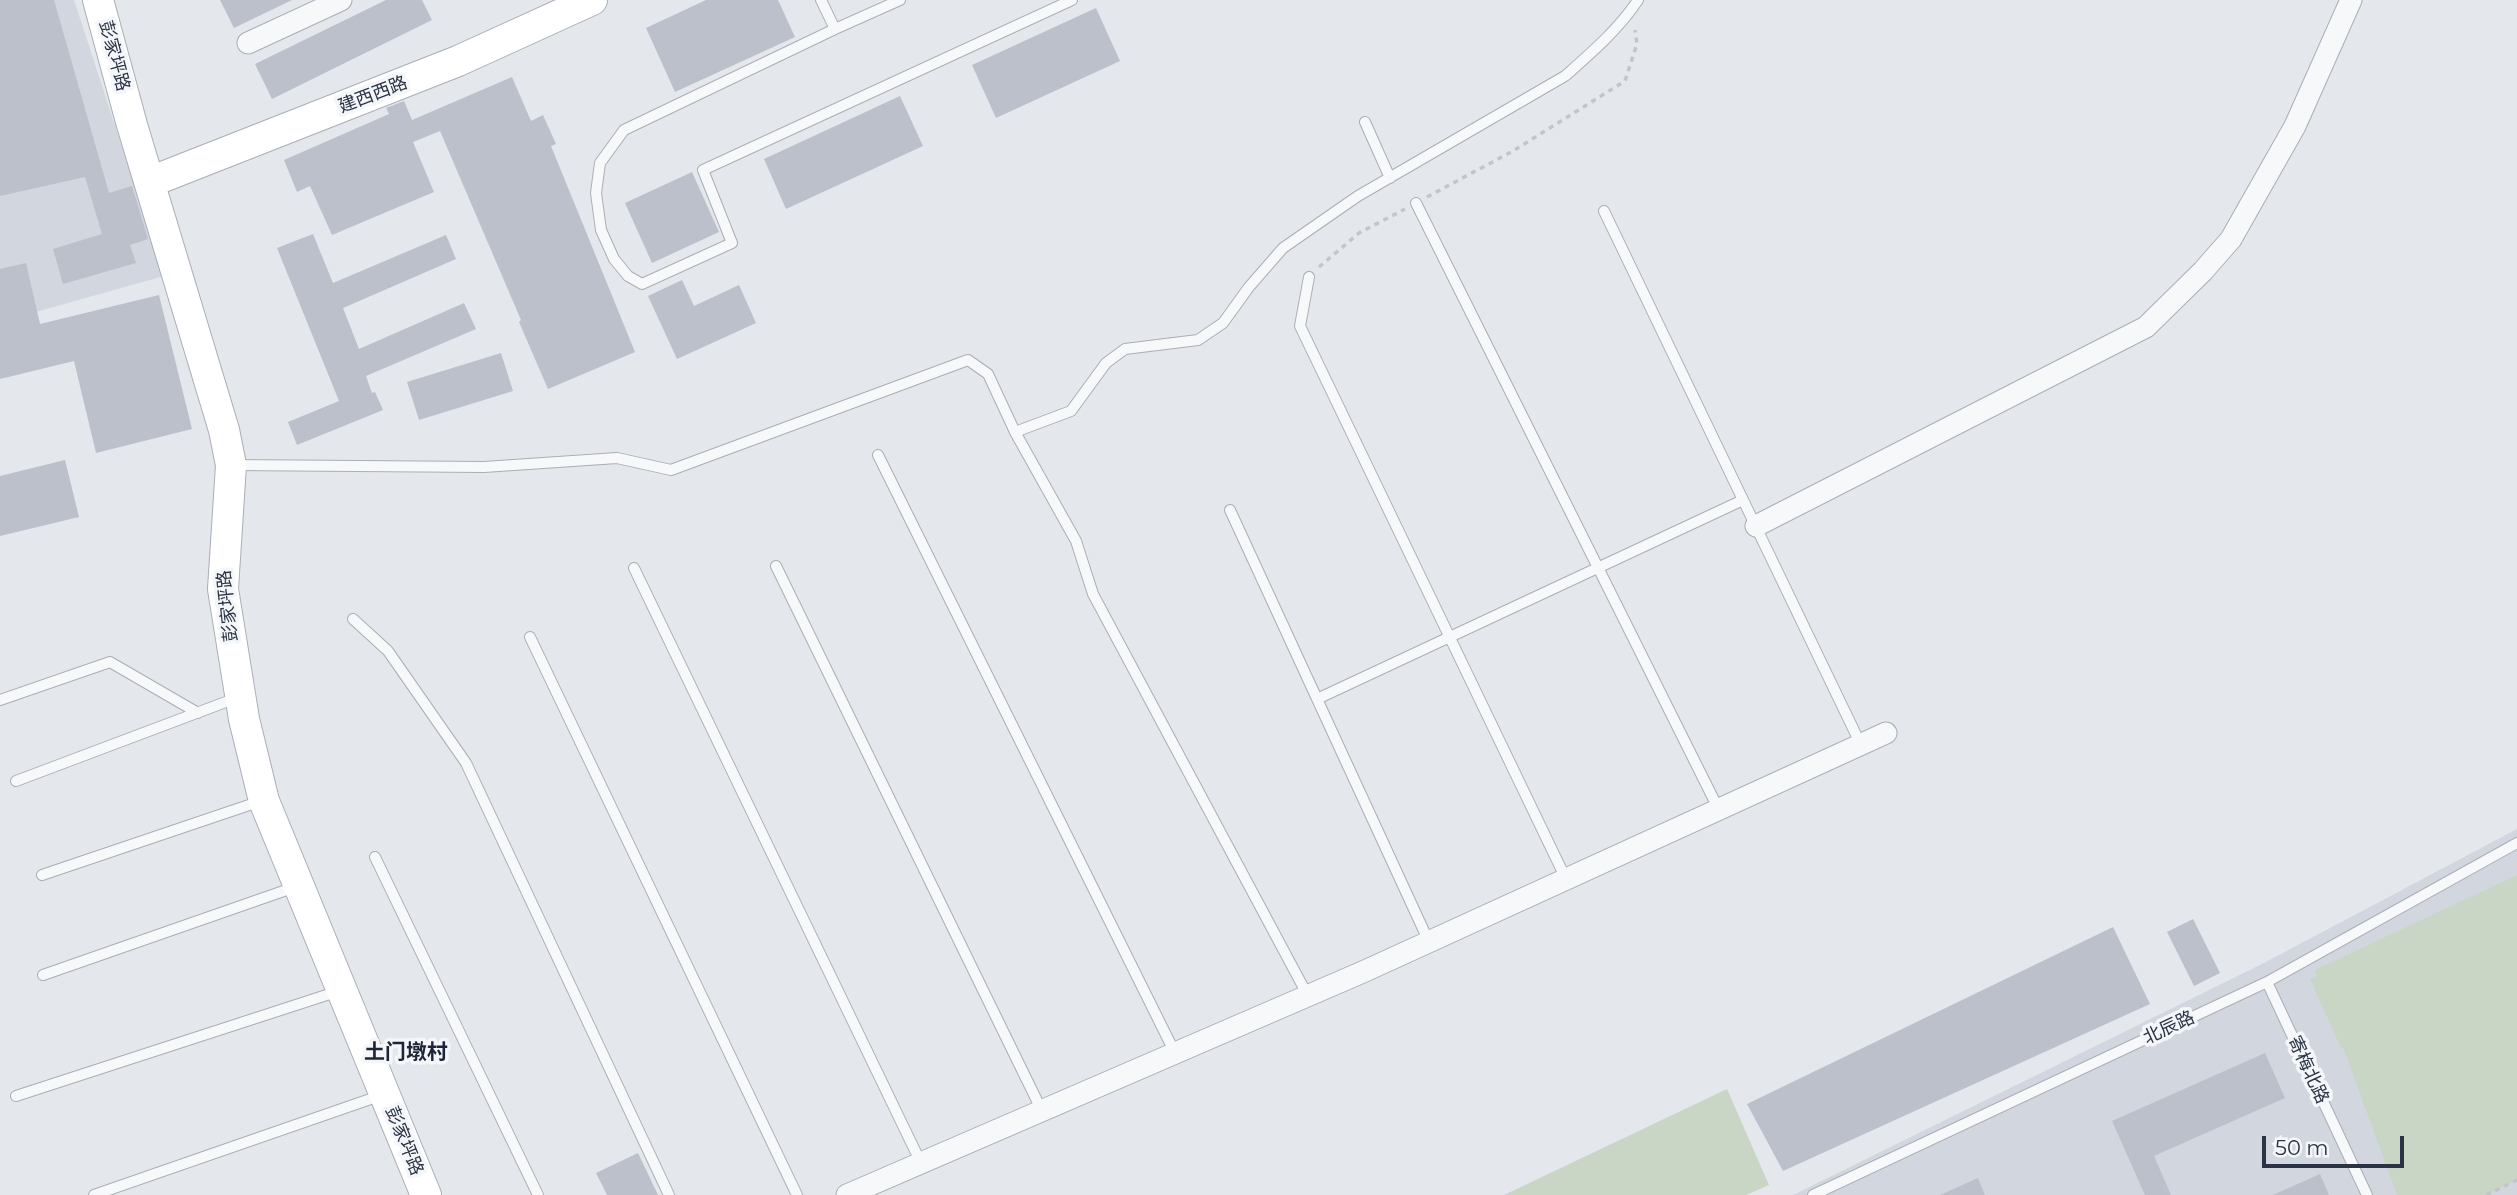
<!DOCTYPE html>
<html>
<head>
<meta charset="utf-8">
<style>
	body { margin:0 }
	#map { position:relative; width:2517px; height:1195px; overflow:hidden; background:#e4e7ec; font-family:Montserrat,sans-serif }
	canvas { display:block }
	.scale { position:absolute; left:2262px; top:1136px; width:142px; height:32px; box-sizing:border-box; border:4px solid #2b3445; border-top:0; padding-left:9px; font-size:21px; line-height:24px; white-space:nowrap; color:#2b3445; -webkit-text-stroke:5px #f4f6f9; paint-order:stroke }
</style>
</head>
<body>
<div id="map">
<canvas width="2517" height="1195"></canvas>
<div class="scale">50 m</div>
</div>
<script>
const ctx = document.querySelector('canvas').getContext('2d');
ctx.lineJoin = 'round';
function fillPath(path, color) { ctx.fillStyle = color; ctx.fill(path, 'evenodd'); }
function stroke(path, color, width, dash) { ctx.strokeStyle = color; ctx.lineWidth = width; ctx.lineCap = dash ? 'butt' : 'round'; ctx.setLineDash(dash || []); ctx.stroke(path); }
function label(font, color, halo, rows, align = 'center') {
  ctx.font = font + ' Montserrat,"Noto Sans SC",sans-serif'; ctx.lineWidth = 7; ctx.setLineDash([]); ctx.textBaseline = 'middle'; ctx.strokeStyle = halo; ctx.fillStyle = color; for (const [text, x, y, turn = 0] of rows) {
    ctx.save(); ctx.translate(x, y); ctx.rotate((+turn || 0) * Math.PI / 180); ctx.textAlign = isNaN(turn) ? turn : align; if (halo) ctx.strokeText(text, 0, 0); ctx.fillText(text, 0, 0); ctx.restore();
  }
}
const built = new Path2D(`
	M0,0h74l90,276 -164,46z
	M2517,829v366h-724l469,-231z`);
const green = new Path2D(`
	M2517,875v305l-31,15h-89l-54,-148 -2,1 -31,-69 7,-3 -2,-6z
	M1727,1089l42,96 -23,10h-242z`);
const building = new Path2D(`
	M0,0h54l55,193 23,-7 16,53 -18,6 6,18 -73,21 -10,-35 49,-15 -17,-57 -85,19z
	M220,0h72l-58,28z
	M386,0h36l10,20 -160,79 -17,-35z
	M706,0h72l17,37 -120,55 -29,-64z
	M1096,8l24,53 -124,57 -24,-53z
	M512,77l19,44 12,-6 13,29 -5,2 84,206 -87,37 -29,-67 2,-2 -81,-189 -27,11 21,50 -102,43 -22,-49 -13,6 -13,-32 105,-46 -3,-6 18,-7 8,19z
	M900,96l23,50 -137,63 -22,-50z
	M692,172l27,60 -67,31 -27,-60z
	M313,234l20,49 113,-48 10,24 -113,49 16,41 105,-46 12,26 -110,47 6,17 3,-1 8,18 -86,35 -9,-23 51,-21 -62,-153z
	M26,263l14,61 119,-29 33,134 -96,24 -22,-92 -74,18v-110z
	M682,280l12,26 45,-21 17,38 -79,36 -29,-63z
	M501,353l12,38 -94,29 -12,-38z
	M65,460l14,57 -79,19v-60z
	M2193,919l27,54 -26,13 -27,-54z
	M2113,927l37,77 -367,167 -36,-67z
	M2265,1053l20,45 -131,58 17,39h-26l-33,-74z
	M638,1153l20,42h-51l-11,-22z
	M2320,1174l9,21h-56z
	M1978,1178l7,17h-45z`);
const path = new Path2D(`
	M1427,197l86,-46 112,-70 12,-37 -2,-14
	M1319,267l40,-34 46,-24
	M2486,1195l31,-15`);
const lane = new Path2D(`
	M821,0l14,29 -211,101 -24,33 -4,30 5,37 13,29 14,17 14,8 90,-41 -29,-73 369,-170
	M835,29l65,-29
	M1365,122l25,56
	M1416,203l303,607
	M1604,211l257,534
	M1309,277l-9,49 266,553
	M1015,432l56,-21 35,-48 19,-14 73,-9 25,-17 26,-36 34,-39 75,-52 207,-120c26,-23 54,-47 73,-76
	M878,455l297,598
	M232,465l252,2 133,-9 54,12 297,-110 20,14 27,58 61,109 17,53 215,402
	M1230,510l199,432
	M776,566l266,545
	M634,568l287,595
	M353,619l35,32 78,112 203,432
	M530,637l267,558
	M1317,699l426,-199
	M0,700l110,-38 88,51
	M16,781l223,-84
	M375,857l163,338
	M42,875l219,-74
	M43,975l255,-89
	M2267,982l100,213
	M16,1096l323,-105
	M94,1195l288,-100
	M1813,1195l454,-213 250,-139`);
const street = new Path2D(`
	M248,43l93,-43
	M1756,526l390,-199 57,-56 28,-32 64,-113 56,-126
	M847,1195l518,-224 521,-238`);
const secondary = new Path2D(`
	M98,0l34,125 92,305 7,35 -8,124 21,130 20,82 162,394
	M150,182l308,-121 134,-61`);
const streetNames = [
	["彭家坪路",114,56,75],
	["建西西路",373,95,-21],
	["彭家坪路",228,606,-96],
	["北辰路",2169,1028,-25],
	["寄梅北路",2308,1070,65],
	["彭家坪路",404,1141,68]
];
const quarterNames = [
	["土门墩村",406,1053]
];
fillPath(built, '#d2d6de');
fillPath(green, '#c9d6c5');
fillPath(building, '#bbc0ca');
stroke(lane, '#a9aeb7', 12);
stroke(street, '#a9aeb7', 23);
stroke(secondary, '#a9aeb7', 32);
stroke(path, '#c2c5cb', 3.5, [5, 5]);
stroke(lane, '#f7f8fa', 10);
stroke(street, '#f7f8fa', 21);
stroke(secondary, '#fff', 30);
label('18px', '#2b3445', '#f4f6f9', streetNames);
label('bold 21px', '#1d2536', '#f4f6f9', quarterNames);
</script>
</body>
</html>
